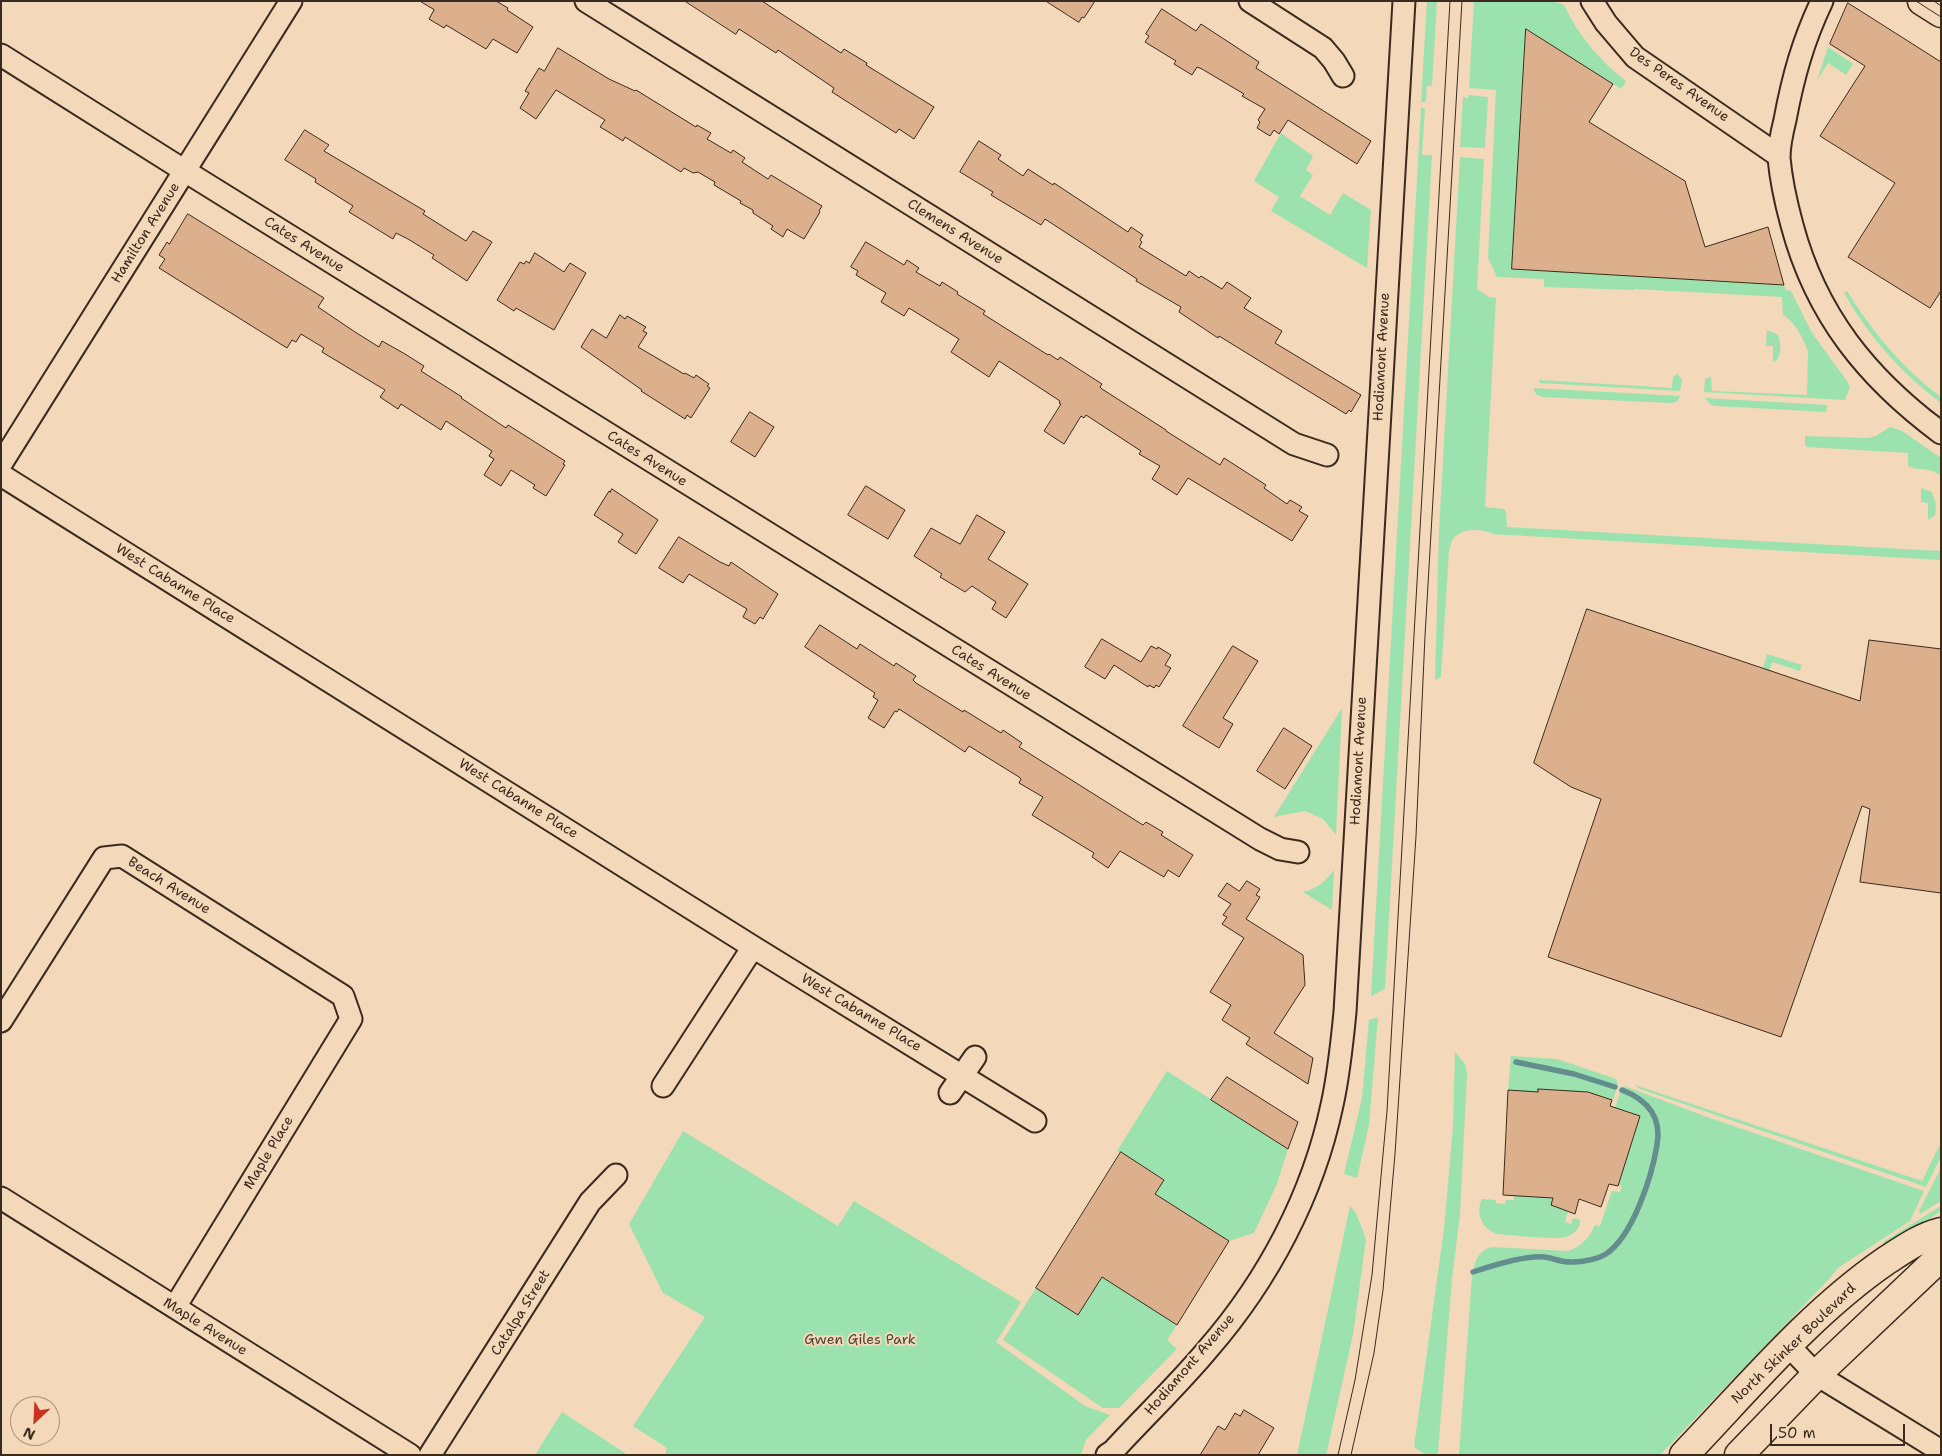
<!DOCTYPE html>
<html>
<head>
<meta charset="utf-8">
<style>
	body { margin:0 }
	#map { position:relative; width:1942px; height:1456px; overflow:hidden; background:#f3d8ba; font-family:"Shantell Sans",sans-serif }
	canvas { display:block }
	.frame { position:absolute; inset:0; border:2px solid #3b2a1e; pointer-events:none }
	.north { position:absolute; left:10px; top:1396px; width:50px; height:50px; box-sizing:border-box; background:#f3d8ba; border:1px solid #a9927c; border-radius:50%; rotate:205deg; font-size:14px; font-weight:700; line-height:20px; text-align:center; color:#3b2a1e }
	.north::after { content:''; display:block; margin:auto; width:18px; height:22px; background:#c8321e; clip-path:polygon(50% 0,100% 100%,50% 72%,0 100%) }
	.scale { position:absolute; left:1770px; top:1424px; width:135px; height:22px; box-sizing:border-box; border:2px solid #3b2a1e; border-top:0; padding-left:6px; font-size:15px; line-height:18px; white-space:nowrap; color:#3b2a1e; -webkit-text-stroke:4px #f3d8ba; paint-order:stroke }
</style>
</head>
<body>
<div id="map">
<canvas width="1942" height="1456"></canvas>
<div class="frame"></div>
<div class="north">N</div>
<div class="scale">50 m</div>
</div>
<script>
const ctx = document.querySelector('canvas').getContext('2d');
ctx.lineJoin = 'round';
function fillPath(path, color) { ctx.fillStyle = color; ctx.fill(path, 'evenodd'); }
function stroke(path, color, width, dash) { ctx.strokeStyle = color; ctx.lineWidth = width; ctx.lineCap = dash ? 'butt' : 'round'; ctx.setLineDash(dash || []); ctx.stroke(path); }
function label(font, color, halo, rows, align = 'center') {
  ctx.font = font + ' "Shantell Sans",sans-serif'; ctx.lineWidth = 4; ctx.setLineDash([]); ctx.textBaseline = 'middle'; ctx.strokeStyle = halo; ctx.fillStyle = color; for (const [text, x, y, turn = 0] of rows) {
    ctx.save(); ctx.translate(x, y); ctx.rotate((+turn || 0) * Math.PI / 180); ctx.textAlign = isNaN(turn) ? turn : align; if (halo) ctx.strokeText(text, 0, 0); ctx.fillText(text, 0, 0); ctx.restore();
  }
}
const green = new Path2D(`
	M1427,1h10l-5,85h-5l-1,16h-5z
	M1474,1h78l12,4c14,30 36,56 62,76l-5,8 -95,-60 -14,240 272,16 2,5 5,1 21,42 35,48 3,6 -5,13 -141,-8 1,-13 5,-2 1,1 1,13 95,4 1,-43c-4,-13 -13,-30 -25,-37l-1,-18 -148,-8v1l-90,-3v-8l-47,-2 -9,-19 8,-168 -27,-2z
	M1828,47l25,17 -7,11 -18,-12 -11,18z
	M1469,95l19,2 -3,51 -25,-1 3,-50 5,1z
	M1421,108h4l-3,47h10l-47,834 -14,7z
	M1281,133l32,23 -7,14 7,5 -13,21 30,19 13,-22 28,17 -4,58 -96,-57 8,-14 -25,-16z
	M1460,157l24,2 -7,130 12,8 7,1 -11,209 19,2 2,3 1,15 434,24v9l-448,-26c-10,-5 -31,-7 -40,5 -2,3 -3,8 -4,12l-8,126 -6,3 4,-149z
	M1847,291c25,40 55,77 94,106v6c-40,-30 -72,-66 -97,-110z
	M1767,330l11,5c3,8 4,20 -2,26l-3,1v-16h-7z
	M1677,374l5,5 -2,12 -140,-8 -1,-3 133,8 1,-11z
	M1533,388l148,8 -5,6 -5,1 -129,-6 -6,-3z
	M1705,398l122,7 -1,7 -110,-6 -5,-1z
	M1890,427l12,4 39,27v18c-12,-10 -22,-4 -33,-10v-13l-101,-6 -2,-2v-9l63,2 8,-2z
	M1921,488l11,4 4,13 -1,10 -5,4h-2v-16l-7,-1z
	M1767,654l35,11 -2,6 -28,-9 -3,9 -6,-3z
	M1342,708l-6,127 -13,-16 -18,-8 -31,6z
	M1334,870l-2,40 -29,-18c15,-3 22,-11 31,-22z
	M1378,1017l-9,108 -12,53 -13,-4 18,-76 7,-78z
	M1455,1052l10,12 2,10 -7,140 -8,65 -14,172 -2,4h-10l-12,-8 30,-218 9,-103z
	M1511,1056l46,3 59,20 2,5 -5,16 -25,-8 -2,3 -20,-4 -28,-2v3l-30,-2z
	M1167,1071l121,78 -11,35 -23,49 -25,8 -74,-47 9,-15 -47,-28z
	M1635,1085l287,96 19,-39v15l-15,30 -286,-98z
	M1624,1086l86,32 214,73 -14,30 -72,47 -8,10 -170,177h-201l12,-165c2,-17 1,-38 21,-43l76,4c14,-5 21,-13 27,-26l5,1 12,-35 8,1 2,-6 -4,-2 22,-68 -25,-8 7,-21z
	M683,1131l155,95 16,-25 167,101 -25,40 89,64 25,9 -24,25 -5,15h-416l2,-7 -34,-22 72,-109 -42,-24 -34,-69z
	M1941,1168v33l-21,13 -1,-3z
	M1530,1173l38,38 -3,11 6,2 2,-6 7,2c0,9 -6,15 -15,17 -12,3 -53,-2 -68,-3 -15,-5 -22,-21 -15,-35l14,1v3l9,1 1,-4h8v-5z
	M1350,1206l6,7 10,26 -13,96 -27,120h-29z
	M1941,1206v5l-54,35 -4,-4z
	M1102,1277l75,48 -10,15 10,9 -58,59h-16l-100,-68 33,-52 42,27z
	M562,1412l66,43h-93z`);
const stream = new Path2D(`
	M1516,1062l58,12 41,13
	M1473,1272c18,-6 53,-17 71,-15 10,1 18,6 29,5 10,0 25,-3 33,-8 27,-18 46,-78 51,-109 5,-28 -9,-45 -35,-55`);
const building = new Path2D(`
	M420,1h76l12,7 -1,2 26,17 -16,26 -24,-14 -7,10 -40,-24 -2,3 -15,-9 5,-9z
	M685,1h77l79,52 3,-4 23,14 -1,2 68,42 -20,32 -15,-10 -3,4 -64,-41 2,-4 -56,-38 -2,3 -37,-24 -3,5z
	M1046,1h49l-11,17 -2,-1 -3,5z
	M1848,3l93,59v229l-11,17 -82,-51 47,-74 -75,-47 45,-70 -35,-22z
	M1162,9l34,22 5,-7 58,38 -3,6 115,73 -14,23 -69,-44 -9,14 -5,-4 -4,6 -13,-8 3,-6 -2,-2 7,-11 -23,-13 2,-2 -42,-25 -5,-2 -5,8 -18,-11 2,-3 -31,-19 4,-6 -3,-2z
	M1526,29l87,55 -24,38 96,59 20,66 63,-20 16,58 -272,-16z
	M558,48l51,31 26,12 1,-1 60,37 1,-2 14,8 -4,6 24,14 2,-3 12,8 -3,4 26,17 3,-4 51,31 -3,5 1,1 -16,27 -17,-10 -4,8 -12,-8 2,-3 -20,-13v-3l-13,-7 1,-2 -27,-16 1,-3 -17,-10 -5,1 -9,-5 -3,4 -56,-35 -2,4 -16,-10 -7,-4 5,-7 -49,-30 -20,29 -16,-11 9,-15 -4,-2 14,-23 5,3z
	M305,130l24,15 -5,6 101,60 -2,3 43,27 7,-10 19,11 -25,39 -35,-23 2,-3 -26,-16 -12,-6 -3,6 -44,-27 4,-6 -38,-24 1,-3 -31,-19z
	M979,141l22,14 -3,4 25,17 5,-7 25,16 1,-2 74,49 3,-5 12,8 -3,5 2,2 -3,5 47,29 3,-5 10,7 2,-2 21,13 5,-7 24,16 -7,10 38,23 -7,12 86,52 -10,17 -2,-2 -3,4 -127,-78 -1,2 -39,-26 2,-5 -45,-26 1,-2 -92,-60 -4,6 -50,-30 2,-3 -33,-20z
	M188,214l136,84 -6,9 37,25 24,15 3,-6 23,13 19,12 -3,5 41,26 -1,1 45,30 2,-3 8,5 49,31 -2,3 2,1 -19,31 -13,-8 2,-3 -24,-15 -10,16 -17,-11 10,-16 -5,-3 3,-5 -46,-30 -5,9 -40,-26 -3,5 -18,-12 5,-7 -63,-38 2,-4 -23,-14 -5,8 -4,-2 -5,8 -128,-80 6,-9 -6,-4 8,-13 2,2z
	M866,242l38,23 3,-5 12,8 -3,4 24,14 2,-4 16,10 -1,2 28,17 -2,3 65,41 1,-1 9,6 2,-3 42,27 -2,3 2,2 64,41v1l54,34 4,-7 42,27 -2,3 23,16 3,-4 12,7 -3,4 9,5 -16,25 -104,-63 -11,17 -25,-16 8,-13 -21,-12 2,-3 -55,-36 -2,3 -3,-2 -17,28 -20,-13 17,-27 -2,-1 1,-2 -61,-40 -10,16 -38,-25 8,-13 -50,-31 -5,8 -23,-14 5,-9 -30,-18 2,-4 -7,-4z
	M535,253l29,19 6,-9 16,10 -32,57 -38,-22 -2,3 -17,-11 23,-38 4,2 2,-3 3,2z
	M620,315l5,4 2,-3 19,11 -3,4 4,2 -9,14 46,27 1,-1 9,5 2,-3 13,9 -2,2 3,2 -19,30 -4,-3 -2,4 -44,-28 1,-1 -61,-43 11,-18 14,9z
	M750,412l24,15 -19,30 -24,-15z
	M866,486l39,24 -17,29 -40,-24z
	M612,489l46,31 -22,34 -18,-12 5,-8 -29,-19 15,-24 1,1z
	M977,515l28,17 -17,27 40,25 -22,34 -14,-9 4,-7 -24,-16 -7,6 -25,-15 2,-3 -28,-18 17,-28 29,16z
	M679,537l41,25 9,4 2,-4 47,32 -15,25 -3,-2 -5,7 -12,-7 4,-8 -58,-35 -6,9 -24,-15z
	M1587,609l273,92 9,-61 72,9v244l-81,-11 10,-73 -8,-3 -81,231 -233,-80 53,-158 -30,-12 -37,-24z
	M820,625l37,24 3,-5 34,22 2,-3 20,13 -3,4 3,3 47,29 1,-2 37,23 2,-3 19,13 -3,4 124,78 3,-3 17,10 -2,3 32,20 -14,22 -11,-7 -4,7 -44,-26 -12,17 -16,-11 2,-4 -62,-38 11,-18 -24,-14 2,-4 -2,-2 -50,-31 -4,6 -66,-43 -2,3 -2,-1 -11,17 -16,-10 10,-18 -5,-3 2,-4 -70,-46z
	M1102,639l39,23 10,-16 6,3 1,-2 13,8 -6,10 6,3 -12,19 -3,-2 -2,3 -5,-3 -1,2 -34,-22 -9,14 -20,-12z
	M1233,646l25,15 -35,57 10,6 -14,24 -36,-22z
	M1284,728l28,18 -27,43 -28,-18z
	M1247,881l13,8 -4,6 4,2 -14,22 57,36 2,30 -31,48 39,25 -5,26 -62,-40 4,-6 -28,-18 9,-15 -21,-13 34,-54 -22,-14 5,-7 -4,-2 8,-11 -13,-8 9,-13 12,8z
	M1227,1077l71,45 -10,27 -77,-49z
	M1538,1089l50,3 24,8 -2,6 30,10 -22,70 -9,-2 -8,23 -22,-8 -4,15 -24,-9 2,-7 -50,-3 5,-105 30,2z
	M1121,1152l43,28 -9,14 74,47 -52,84 -75,-48 -24,38 -42,-27z
	M1244,1410l30,18 -16,27h-58l18,-29 7,4 10,-17 5,3z`);
const minor = new Path2D(`
	M586,1l708,443 33,11
	M1250,1l73,47 11,13 9,15
	M1592,1l14,22 29,34 144,99
	M1822,1c-19,40 -29,76 -37,119 -3,12 -6,26 -6,38 2,22 7,45 13,67 24,90 75,153 149,208
	M1,55l184,116 1075,668 20,10 18,3
	M1,464l290,-463
	M1,475l752,472 282,174
	M1,1021l103,-163 18,-2 221,140 8,23 -176,288
	M663,1086l90,-139
	M950,1093l25,-36
	M1,1198l409,257
	M1789,1346l19,20 19,15 114,70
	M430,1455l160,-253 26,-27
	M1107,1455l6,-4c31,-34 65,-66 95,-102 60,-69 105,-154 124,-244 7,-31 10,-62 13,-93l59,-1011`);
const major = new Path2D(`
	M1922,1l19,12
	M1684,1455c65,-68 126,-142 203,-195 17,-11 34,-23 54,-28
	M1739,1455l78,-81 115,-109 9,-11`);
const tram = new Path2D(`
	M1916,1l25,16
	M1934,1l7,5
	M1338,1455l17,-75 17,-105 15,-164 63,-1110
	M1351,1455l23,-102 9,-63 12,-136 21,-318 9,-200 37,-635`);
const streetNames = [
	["Des Peres Avenue",1679,85,35],
	["Clemens Avenue",955,232,32],
	["Hamilton Avenue",146,233,-58],
	["Cates Avenue",304,245,32],
	["Hodiamont Avenue",1382,357,-87],
	["Cates Avenue",647,459,32],
	["West Cabanne Place",175,584,32],
	["Cates Avenue",991,673,32],
	["Hodiamont Avenue",1359,761,-87],
	["West Cabanne Place",518,799,32],
	["Beach Avenue",169,886,32],
	["West Cabanne Place",861,1013,31],
	["Maple Place",269,1153,-59],
	["Catalpa Street",521,1313,-58],
	["Maple Avenue",205,1327,32],
	["North Skinker Boulevard",1794,1344,-44],
	["Hodiamont Avenue",1190,1365,-49]
];
const parkNames = [
	["Gwen Giles Park",860,1340]
];
fillPath(green, '#9ce2af');
stroke(stream, '#648e8d', 5.5);
fillPath(building, '#dcb08d');
stroke(building, '#3b2a1e', 1);
stroke(minor, '#3b2a1e', 25);
stroke(major, '#3b2a1e', 31);
stroke(minor, '#f3d8ba', 21);
stroke(major, '#f3d8ba', 28);
stroke(tram, '#3b2a1e', 1);
label('14px', '#3b2a1e', '#f3d8ba', streetNames);
label('14px', '#4a4634', '#f3d8ba', parkNames);
</script>
</body>
</html>
